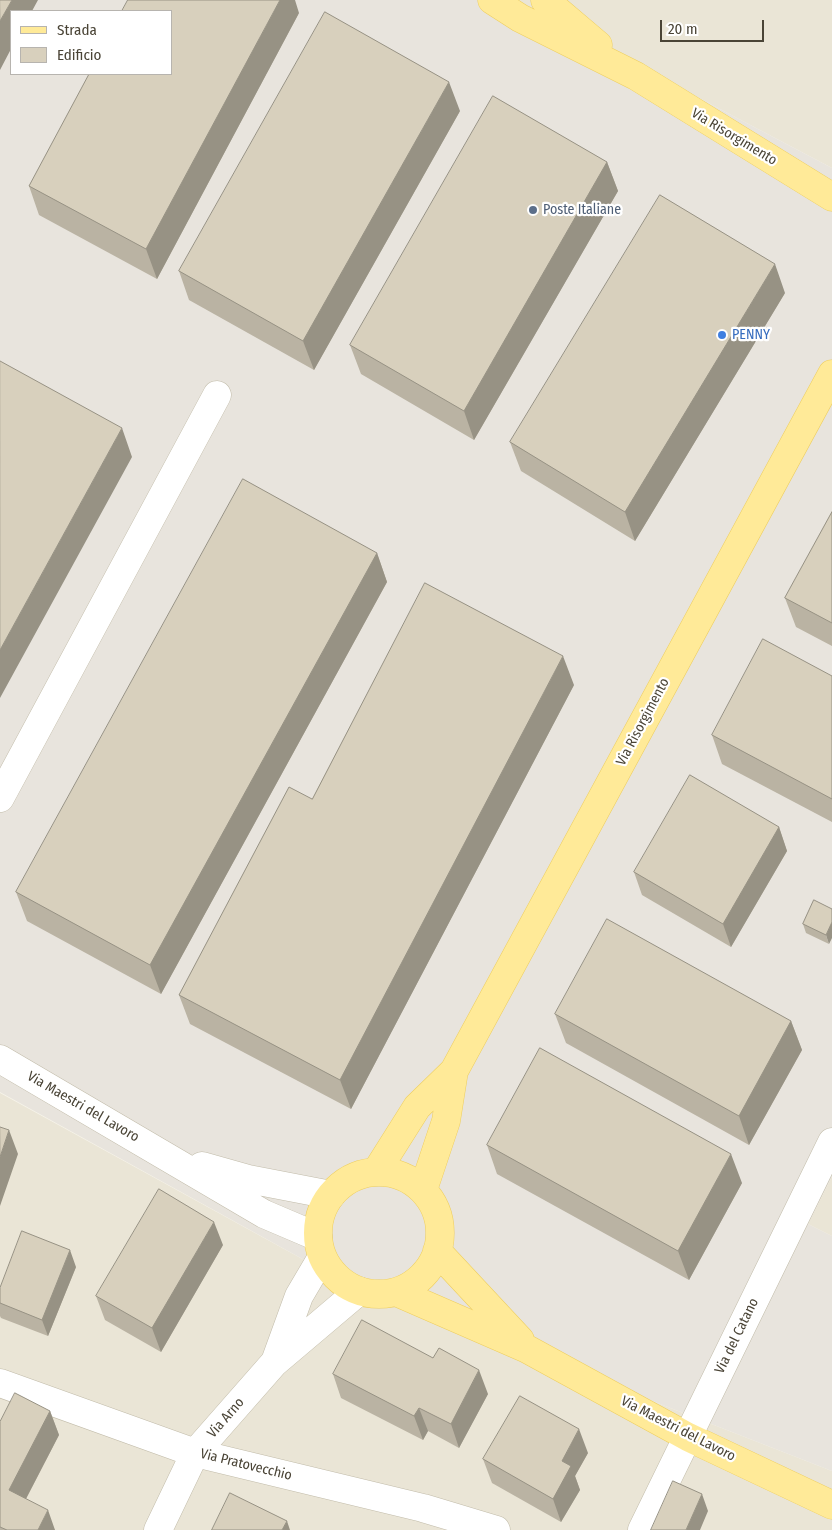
<!DOCTYPE html>
<html>
<head>
<meta charset="utf-8">
<style>
	body { margin:0 }
	#map { position:relative; width:832px; height:1530px; overflow:hidden; background:#f6f3e9; font-family:"Fira Sans Condensed",sans-serif }
	canvas { display:block }
	.legend { position:absolute; left:10px; top:10px; width:162px; height:65px; box-sizing:border-box; background:#fff; border:1px solid #b7b4af; margin:0; padding:6px 9px; list-style:none; font-size:15px; color:#4a4436 }
	.legend li { display:flex; align-items:center; gap:10px; height:25px }
	.legend b { width:25px; border:1px solid #b7b4af }
	.scale { position:absolute; left:660px; top:20px; width:104px; height:22px; box-sizing:border-box; border:2px solid #4a4436; border-top:0; padding-left:6px; font-size:15px; line-height:18px; white-space:nowrap; color:#4a4436; -webkit-text-stroke:4px #fff; paint-order:stroke }
</style>
</head>
<body>
<div id="map">
<canvas width="832" height="1530"></canvas>
<ul class="legend">
<li><b style="height:6px;background:#ffea98"></b>Strada</li>
<li><b style="height:14px;background:#d8d0bd"></b>Edificio</li>
</ul>
<div class="scale">20 m</div>
</div>
<script>
const ctx = document.querySelector('canvas').getContext('2d');
ctx.lineJoin = 'round';
function fillPath(path, color) { ctx.fillStyle = color; ctx.fill(path, 'evenodd'); }
function stroke(path, color, width, dash) { ctx.strokeStyle = color; ctx.lineWidth = width; ctx.lineCap = dash ? 'butt' : 'round'; ctx.setLineDash(dash || []); ctx.stroke(path); }
function label(font, color, halo, rows, align = 'center') {
  ctx.font = font + ' "Fira Sans Condensed",sans-serif'; ctx.lineWidth = 4.5; ctx.setLineDash([]); ctx.textBaseline = 'middle'; ctx.strokeStyle = halo; ctx.fillStyle = color; for (const [text, x, y, turn = 0] of rows) {
    ctx.save(); ctx.translate(x, y); ctx.rotate((+turn || 0) * Math.PI / 180); ctx.textAlign = isNaN(turn) ? turn : align; if (halo) ctx.strokeText(text, 0, 0); ctx.fillText(text, 0, 0); ctx.restore();
  }
}
const residential = new Path2D(`
	M513,0h319v168z
	M0,1093l337,185 495,193v59h-832z
	M832,1176v60l-24,-12z`);
const industrial = new Path2D(`
	M0,0h513l319,168v1008l-24,48 24,12v235l-495,-193 -337,-186zM11,11h160v63h-160z`);
const minor = new Path2D(`
	M0,798l217,-403
	M0,1059l264,155 54,23
	M202,1166l46,13 83,16
	M275,1362l24,-66 23,-39
	M0,1383l195,70 228,55 73,22
	M158,1530l37,-77 79,-90 85,-72
	M642,1530l190,-388`);
const major = new Path2D(`
	M492,0l28,18 116,58 196,121
	M545,0l53,45
	M376,1172l41,-65 37,-36 378,-697
	M318 1233a61 61 0 1 1 122 0a61 61 0 1 1-122 0Z
	M423,1190l23,-69 8,-50
	M437,1251l83,89
	M396,1292l131,57 161,88 144,68`);
const wall = new Path2D(`
	M299,13l-142,266 -118,-64 -10,-29z
	M460,111l-146,259 -125,-70 -10,-29z
	M607,162l11,29 -144,249 -113,-66 -11,-29z
	M785,293l-150,248 -114,-70 -11,-29z
	M832,512v134l-36,-19 -11,-29z
	M377,553l10,29 -226,412 -134,-73 -11,-29z
	M832,676v146l-110,-58 -10,-29z
	M574,685l-223,424 -161,-85 -11,-29 133,-196z
	M779,827l8,24 -56,96 -89,-52 -8,-23z
	M814,900l15,44 -23,-11 -3,-9z
	M555,1014l236,7 11,29 -53,95 -183,-102z
	M487,1145l255,38 -53,97 -192,-106z
	M223,1245l-62,107 -56,-32 -9,-24z
	M76,1267l-28,69 -47,-18 -1,-2v-28z
	M333,1374l155,20 -29,54 -31,-17 -5,9 -82,-42z
	M50,1411l9,24 -33,64 29,31h-55v-108z
	M588,1453l-13,23 5,14 -19,32 -69,-39 -9,-24z`);
const shadedWall = new Path2D(`
	M12,0h26l-6,11h-21v38l-11,21v-49z
	M280,0h15l4,13 -142,266 -11,-30z
	M449,82l11,29 -146,259 -11,-29z
	M607,162l11,29 -144,249 -10,-29z
	M775,264l10,29 -150,248 -10,-29z
	M122,428l10,29 -132,241v-48z
	M377,553l10,29 -226,412 -11,-29z
	M563,656l11,29 -223,424 -11,-29z
	M779,827l8,24 -56,96 -8,-23z
	M832,922v16l-3,6 -3,-9z
	M791,1021l11,29 -53,95 -10,-29z
	M9,1130l9,24 -18,52v-49z
	M731,1154l11,29 -53,97 -11,-29z
	M214,1222l9,23 -62,107 -9,-24z
	M70,1250l6,17 -28,69 -6,-16z
	M479,1370l9,24 -29,54 -8,-24z
	M419,1408l9,23 -5,9 -9,-24z
	M50,1411l9,24 -41,79 -9,-24z
	M579,1429l9,24 -13,23 5,14 -19,32 -8,-23 9,-38z
	M702,1494l6,17 -8,19h-14z
	M48,1510l7,20h-17z
	M287,1521l3,9h-8z`);
const building = new Path2D(`
	M0,0h12l-12,21z
	M128,0h152l-134,249 -117,-63 60,-112h82v-63h-49z
	M325,12l124,70 -146,259 -124,-70z
	M493,96l114,66 -143,249 -114,-66z
	M660,195l115,69 -150,248 -115,-70z
	M0,361l122,67 -122,222z
	M243,479l134,74 -227,412 -134,-73z
	M832,512v111l-47,-25z
	M425,583l138,73 -223,424 -161,-85 110,-208 23,12z
	M763,639l69,37v123l-120,-64z
	M690,775l89,52 -56,97 -89,-52z
	M814,900l18,9v13l-6,13 -23,-11z
	M607,919l184,102 -52,95 -184,-102z
	M540,1048l191,106 -53,97 -191,-106z
	M0,1127l9,3 -9,27z
	M159,1189l55,33 -62,106 -56,-32z
	M22,1231l48,19 -28,70 -42,-17v-15z
	M362,1320l71,38 6,-10 40,22 -28,54 -32,-16 -5,8 -81,-42z
	M15,1393l35,18 -41,79 39,20 -10,20h-31l-7,-3v-105z
	M520,1396l59,33 -17,32 9,5 -18,33 -70,-40z
	M673,1481l29,13 -16,36h-35z
	M230,1493l57,28 -5,9h-70z`);
const markers = [
	[533,210,5,"#5c6f8a"],
	[722,335,5,"#3f7fe0"]
];
const streetNames = [
	["Via Risorgimento",734,137,31],
	["Via Risorgimento",643,722,-62],
	["Via Maestri del Lavoro",83,1107,30],
	["Via del Catano",737,1336,-64],
	["Via Arno",226,1418,-49],
	["Via Maestri del Lavoro",678,1429,27],
	["Via Pratovecchio",246,1465,14]
];
const serviceNames = [
	["Poste Italiane",543,210]
];
const shopNames = [
	["PENNY",732,335]
];
fillPath(residential, '#eae5d6');
fillPath(industrial, '#e8e4dd');
stroke(minor, '#c2bcaa', 29);
stroke(major, '#eece5e', 29);
stroke(minor, '#fff', 28);
stroke(major, '#ffea98', 28);
fillPath(wall, '#bab3a3');
fillPath(shadedWall, '#979284');
fillPath(building, '#d8d0bd');
stroke(building, '#979284', 1);
for (const [x, y, r, color] of markers) { const dot = new Path2D(); dot.arc(x, y, r, 0, 2 * Math.PI); ctx.fillStyle = color; ctx.fill(dot); stroke(dot, '#fff', 2); }
label('14px', '#4a4436', '#fff', streetNames);
label('14px', '#4e5e75', '#fff', serviceNames, 'left');
label('14px', '#366cbe', '#fff', shopNames, 'left');
</script>
</body>
</html>
